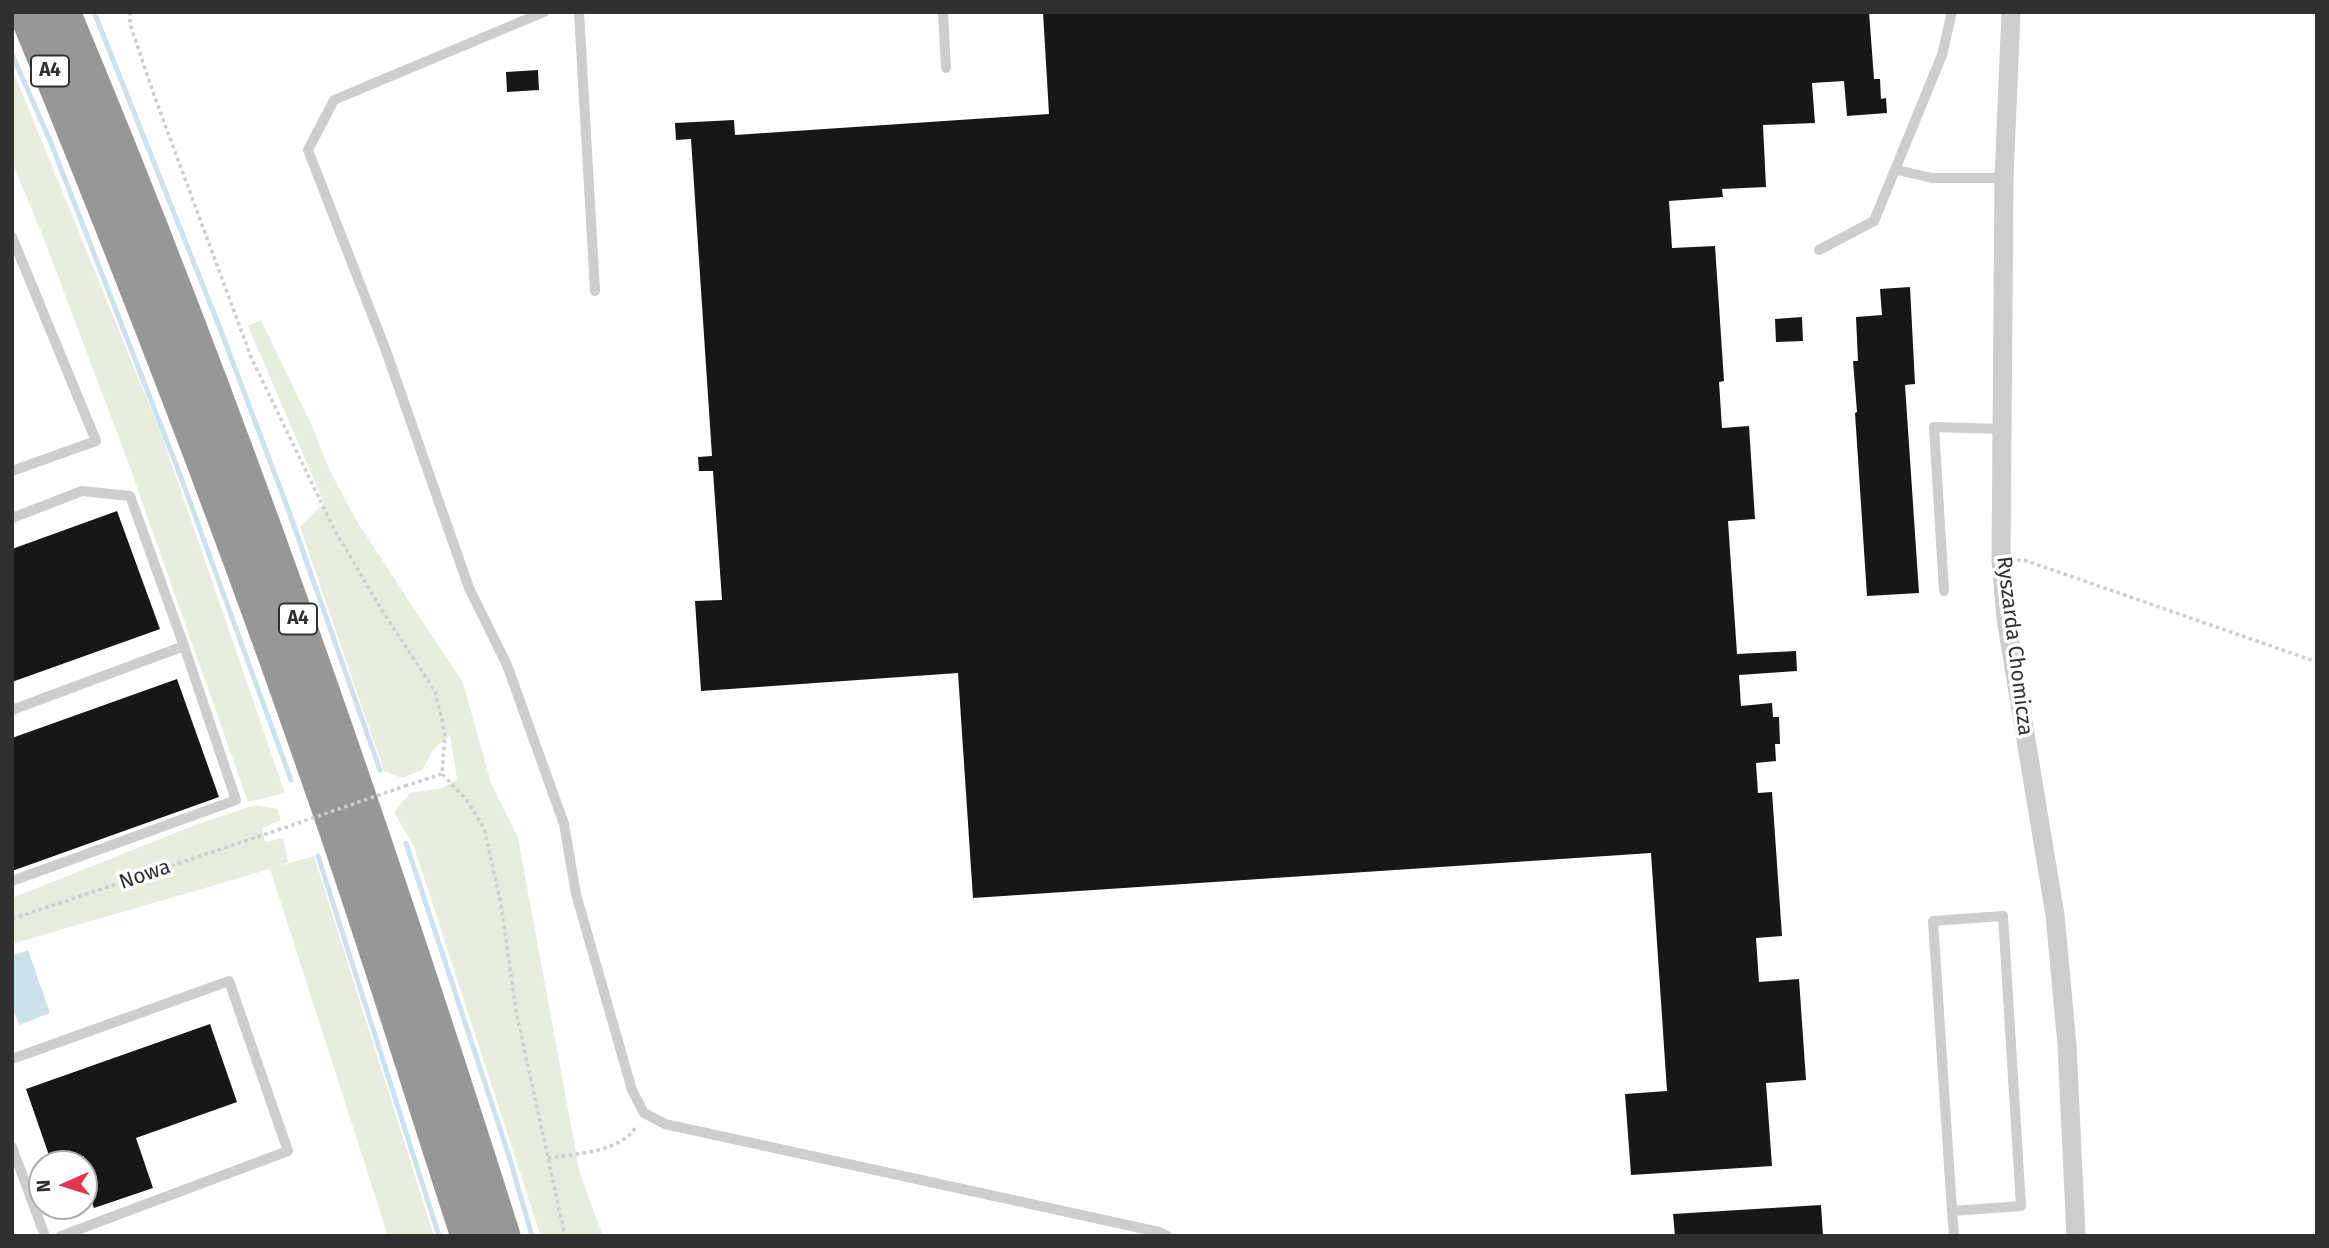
<!DOCTYPE html>
<html>
<head>
<meta charset="utf-8">
<style>
	body { margin:0 }
	#map { position:relative; width:2329px; height:1248px; overflow:hidden; background:#fff; font-family:"Fira Sans",sans-serif }
	canvas { display:block }
	.frame { position:absolute; inset:0; border:14px solid #303030; pointer-events:none }
	.north { position:absolute; left:28px; top:1150px; width:70px; height:70px; box-sizing:border-box; background:#fff; border:2px solid #acacac; border-radius:50%; rotate:267deg; font-size:19px; font-weight:700; line-height:28px; text-align:center; color:#303030 }
	.north::after { content:''; display:block; margin:auto; width:24px; height:32px; background:#e43551; clip-path:polygon(50% 0,100% 100%,50% 72%,0 100%) }
</style>
</head>
<body>
<div id="map">
<canvas width="2329" height="1248"></canvas>
<div class="frame"></div>
<div class="north">N</div>
</div>
<script>
const ctx = document.querySelector('canvas').getContext('2d');
ctx.lineJoin = 'round';
function fillPath(path, color) { ctx.fillStyle = color; ctx.fill(path, 'evenodd'); }
function stroke(path, color, width, dash) { ctx.strokeStyle = color; ctx.lineWidth = width; ctx.lineCap = dash ? 'butt' : 'round'; ctx.setLineDash(dash || []); ctx.stroke(path); }
function label(font, color, halo, rows, align = 'center') {
  ctx.font = font + ' "Fira Sans",sans-serif'; ctx.lineWidth = 7; ctx.setLineDash([]); ctx.textBaseline = 'middle'; ctx.strokeStyle = halo; ctx.fillStyle = color; for (const [text, x, y, turn = 0] of rows) {
    ctx.save(); ctx.translate(x, y); ctx.rotate((+turn || 0) * Math.PI / 180); ctx.textAlign = isNaN(turn) ? turn : align; if (halo) ctx.strokeText(text, 0, 0); ctx.fillText(text, 0, 0); ctx.restore();
  }
}
const green = new Path2D(`
	M12,68l150,368 123,357 -37,9 -121,-343 -85,-225 -30,-72z
	M261,320l50,104 19,47 26,49 107,163 28,100 27,55 62,336 23,62 -63,-2 -126,-387 -20,-35 16,-19 33,-5 14,-9 -7,-44 -16,14 -12,21 -20,8 -18,-7 -84,-244 24,-24 -76,-177z
	M255,805l22,4 4,11 -19,8 3,14 18,-4 5,24 -9,4 35,-10 120,380h-46l-118,-367 -258,75v-46l186,-74z`);
const water = new Path2D(`
	M28,950l22,63 -31,12 -7,-18v-51z`);
const stream = new Path2D(`
	M94,12l127,319 67,178 92,261
	M12,54l39,89 131,337 109,300
	M406,843l103,313 23,80
	M318,856l121,380`);
const building = new Path2D(`
	M1043,12h826l5,67h6l1,20 5,-1 1,15 -40,3 -3,-35 -32,2 3,40 -52,2 3,62 -44,2 1,8 -54,4 3,47 43,-2 9,135 -5,1 3,46 27,-2 6,93 -27,2 9,133 59,-3 1,20 -58,4 2,31 31,-3 1,14h6l1,27h-5l1,17 -20,2 2,30 14,-1 10,144 -26,2 3,44 40,-3 7,101 -40,3 6,83 -141,9 -6,-81 42,-3 -16,-238 -678,45 -15,-225 -257,18 -6,-90 27,-1 -9,-129h-14l-1,-14 14,-1 -21,-317 -15,1 -1,-17 59,-3 1,15 314,-21z
	M538,70l1,20 -32,2 -1,-20z
	M1910,287l5,97 -10,1 14,208 -52,3 -12,-183 2,-1 -4,-51h5l-2,-44 26,-2 -2,-26z
	M1802,317l1,24 -27,1 -1,-23z
	M117,511l43,118 -148,53v-133z
	M177,679l42,118 -207,74v-133z
	M210,1024l27,78 -101,36 17,50 -59,20 -10,-27v-25l-22,8h-10l-26,-75z
	M1821,1205l2,31h-148l-2,-22z`);
const path = new Path2D(`
	M130,12v12l24,71 97,262 83,172 49,83 52,79 10,42 -3,41 24,25 18,29 17,76 15,107 49,225
	M2017,560h7l293,102
	M405,786l37,-12
	M12,919l266,-89
	M548,1158c27,-4 75,-6 89,-33`);
const lane = new Path2D(`
	M544,12l-210,88 -26,50 77,198 84,240 38,77 57,159 12,70 56,196 12,23 21,11 494,108 8,4
	M579,12l16,279
	M943,12l3,56
	M1897,170l35,8h72
	M12,237l84,204 -84,30
	M1819,250l55,-29 68,-166 10,-43
	M12,518l70,-27 48,5 54,150 -172,64
	M1944,591l-10,-164 67,2
	M12,881l224,-81 -52,-154
	M12,1059l217,-78 59,170 -227,85
	M12,1147l33,89
	M1952,1211l69,-5 -18,-290 -70,5 19,290 2,25`);
const street = new Path2D(`
	M2011,12l-7,166 -3,382 5,59 49,296 12,130 9,191`);
const highway = new Path2D(`
	M26,12c106,258 207,518 298,782 51,146 96,295 144,442
	M63,12c168,401 309,810 440,1224`);
const pathBridge = new Path2D(`
	M278,830l127,-44`);
const shields = [
	[50,71,38],
	[298,619,38]
];
const shieldNames = [
	["A4",50,71],
	["A4",298,619]
];
const streetNames = [
	["Ryszarda Chomicza",2014,646,83],
	["Nowa",145,875,-19]
];
fillPath(green, '#e7edde');
fillPath(water, '#cbe2ec');
stroke(stream, '#cbe2ec', 5);
fillPath(building, '#171717');
stroke(path, '#cdcdcd', 3.5, [3.5, 3.5]);
stroke(lane, '#cdcdcd', 10);
stroke(street, '#cdcdcd', 19);
stroke(highway, '#979797', 35);
stroke(pathBridge, '#cdcdcd', 3.5, [3.5, 3.5]);
for (const [x, y, w] of shields) { const box = new Path2D(); box.roundRect(x - w / 2, y - 15.5, w, 31, 5); ctx.fillStyle = '#fff'; ctx.fill(box); stroke(box, '#303030', 2); }
label('bold 19px', '#303030', null, shieldNames);
label('21px', '#303030', '#fff', streetNames);
</script>
</body>
</html>
